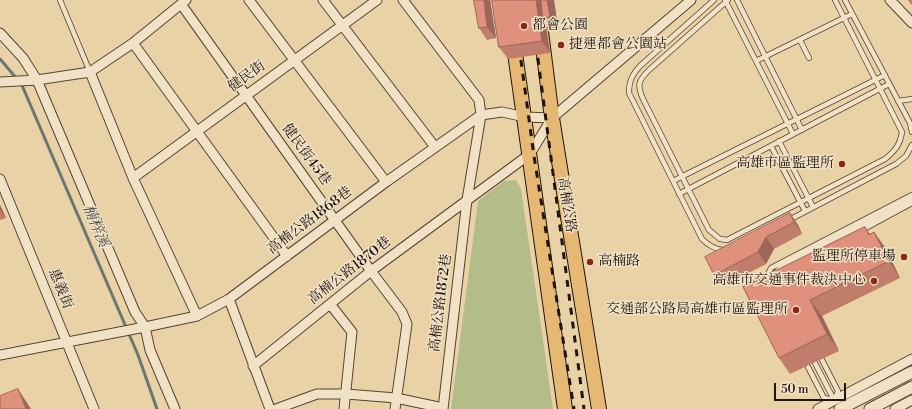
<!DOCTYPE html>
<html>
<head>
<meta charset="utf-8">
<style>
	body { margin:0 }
	#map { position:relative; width:912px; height:409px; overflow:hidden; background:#ead2a7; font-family:"Libre Bodoni",serif }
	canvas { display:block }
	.scale { position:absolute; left:774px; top:383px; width:72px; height:18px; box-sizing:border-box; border:2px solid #201510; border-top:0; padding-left:5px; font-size:12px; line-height:14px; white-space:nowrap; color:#201510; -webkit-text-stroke:3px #f1e2c6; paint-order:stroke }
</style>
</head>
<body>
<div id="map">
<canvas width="912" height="409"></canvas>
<div class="scale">50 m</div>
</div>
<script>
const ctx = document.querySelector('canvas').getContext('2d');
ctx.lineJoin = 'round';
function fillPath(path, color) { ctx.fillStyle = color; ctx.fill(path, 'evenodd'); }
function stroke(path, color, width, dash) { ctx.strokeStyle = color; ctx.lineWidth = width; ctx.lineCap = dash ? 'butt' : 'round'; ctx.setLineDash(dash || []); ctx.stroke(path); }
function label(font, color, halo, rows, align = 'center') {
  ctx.font = font + ' "Libre Bodoni","Noto Serif TC",serif'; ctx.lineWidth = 3; ctx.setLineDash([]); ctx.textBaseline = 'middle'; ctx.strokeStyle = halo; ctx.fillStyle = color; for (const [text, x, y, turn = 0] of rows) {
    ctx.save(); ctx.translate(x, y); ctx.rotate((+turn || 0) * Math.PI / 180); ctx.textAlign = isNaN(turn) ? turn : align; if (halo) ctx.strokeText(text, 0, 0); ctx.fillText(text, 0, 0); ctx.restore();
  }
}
const green = new Path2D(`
	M516,180l5,9 32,220h-102l27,-208 26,-20z`);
const stream = new Path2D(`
	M0,59l17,20
	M21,83l117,272 19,54`);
const service = new Path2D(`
	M60,0l30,72
	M714,0l-74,66c-8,9 -11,15 -11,27l73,146c6,6 12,10 21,11
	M725,0l68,134
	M728,0l-79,70c-11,11 -12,15 -6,29l66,131 11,9 7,1 158,-81c10,-8 15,-14 17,-27l-67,-132
	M737,0l65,130
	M845,0l65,123 2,9
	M800,40l9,18
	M756,61l96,-47
	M898,101l14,-2
	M779,141l34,66
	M771,146l34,65
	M673,181l212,-106
	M679,194l210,-110
	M789,220l107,-56 10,-8 6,-11
	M860,231l52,-28
	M775,273l4,-4 133,-70
	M765,281l6,-13 141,-73
	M822,360l16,31 -3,8
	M815,363l19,37
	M808,367l16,31 9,2`);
const minor = new Path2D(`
	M249,0l137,182
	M323,0l112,147
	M403,0l76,100 2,15 -14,85 -24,209
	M890,0l22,23
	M181,4l190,267 31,41 5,12 -12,85
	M0,33l23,25 14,22 98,232 10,15 5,23 25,59
	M133,43l154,213
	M90,72l43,106 64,138
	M0,82l37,-2 53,-8 43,-29 53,-43
	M133,178l244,-178
	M0,179l94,230
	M229,299l41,110
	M330,304l22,28 -8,77
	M0,355l145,-28 52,-11 32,-17 157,-117 95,-67 21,-3 23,5 27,1
	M253,366l118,-95 159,-117 22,-36 139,-118
	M276,409l41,-15h29l50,4 47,10
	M818,409l94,-50
	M895,409l17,-9`);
const tertiary = new Path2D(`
	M840,409l72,-37
	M870,409l42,-22`);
const primary = new Path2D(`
	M537,0l15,118 47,291
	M513,39l52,370`);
const rail = new Path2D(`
	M536,44l48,365
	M519,46l15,110 40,253`);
const wall = new Path2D(`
	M474,0h16l6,38 -9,2 -8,-12z
	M492,0h62l4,28 -6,1 -7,-9 5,33 -42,6 -9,-12z
	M908,0h4v5l-2,-2z
	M0,205l6,13 -6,2z
	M790,213l8,12 4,9 -28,15 -8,15 -43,22 -9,-11z
	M865,227l5,7 4,-2 12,17 14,29 -78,38 17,35 -49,23 -11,-16 -36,-71z`);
const shadedWall = new Path2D(`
	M484,0h6l6,38 -9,-11z
	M536,0h6l1,18 2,2 5,33 -8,-12z
	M547,0h7l4,28 -8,-11z
	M0,205l6,13 -6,-8z
	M790,213l8,12 4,9 -8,-12z
	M874,232l12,17 14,29 -11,-17z
	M766,237l8,12 -8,15 -8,-12z
	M810,300l12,16 17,35 -12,-17z
	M18,389l11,17 2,3h-5z`);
const building = new Path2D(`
	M474,0h10l3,27 -8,1z
	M492,0h44l6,41 -43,6z
	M541,0h6l3,17 -7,1z
	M790,213l4,9 -28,15 -8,15 -44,23 -9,-18z
	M865,227l4,8 5,-3 15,29 -79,39 17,34 -48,24 -36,-71z
	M18,389l8,20h-26v-13z`);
const markers = [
	[524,26,4,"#8f2418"],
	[561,45,4,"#8f2418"],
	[842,164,4,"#8f2418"],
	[904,257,4,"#8f2418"],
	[590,262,4,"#8f2418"],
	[874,281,4,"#8f2418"],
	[796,310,4,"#8f2418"]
];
const poiNames = [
	["都會公園",532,26,"left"],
	["捷運都會公園站",569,45,"left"],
	["高雄市區監理所",834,164],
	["監理所停車場",896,257],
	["高楠路",598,262,"left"],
	["高雄市交通事件裁決中心",866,281],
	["交通部公路局高雄市區監理所",788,310]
];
const streetNames = [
	["健民街",247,77,-36],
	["健民街45巷",306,155,54],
	["高楠公路",566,205,81],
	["高楠公路1868巷",310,221,-37],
	["高楠公路1870巷",350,271,-38],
	["惠義街",60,289,68],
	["高楠公路1872巷",441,303,-83]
];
const waterNames = [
	["楠梓溪",95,226,67]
];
fillPath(green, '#b4bd89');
stroke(stream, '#6b7572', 3);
stroke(service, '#524436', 6);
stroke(minor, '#524436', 11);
stroke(tertiary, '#524436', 13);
stroke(primary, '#201510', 16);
stroke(service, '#f1e2c6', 4.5);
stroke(minor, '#f1e2c6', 9);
stroke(tertiary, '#f1e2c6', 11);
stroke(primary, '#e5b974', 14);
stroke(rail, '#201510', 3, [7, 7]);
fillPath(wall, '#c07d6c');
fillPath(shadedWall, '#9c6658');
fillPath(building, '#df917d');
stroke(building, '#9c6658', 1);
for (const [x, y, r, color] of markers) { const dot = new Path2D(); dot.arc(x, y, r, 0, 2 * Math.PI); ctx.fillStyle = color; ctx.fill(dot); stroke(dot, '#f1e2c6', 1.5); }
label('14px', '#201510', '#f1e2c6', poiNames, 'right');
label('14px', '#201510', '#f1e2c6', streetNames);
label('italic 15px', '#4c4d49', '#f1e2c6', waterNames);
</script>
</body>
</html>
